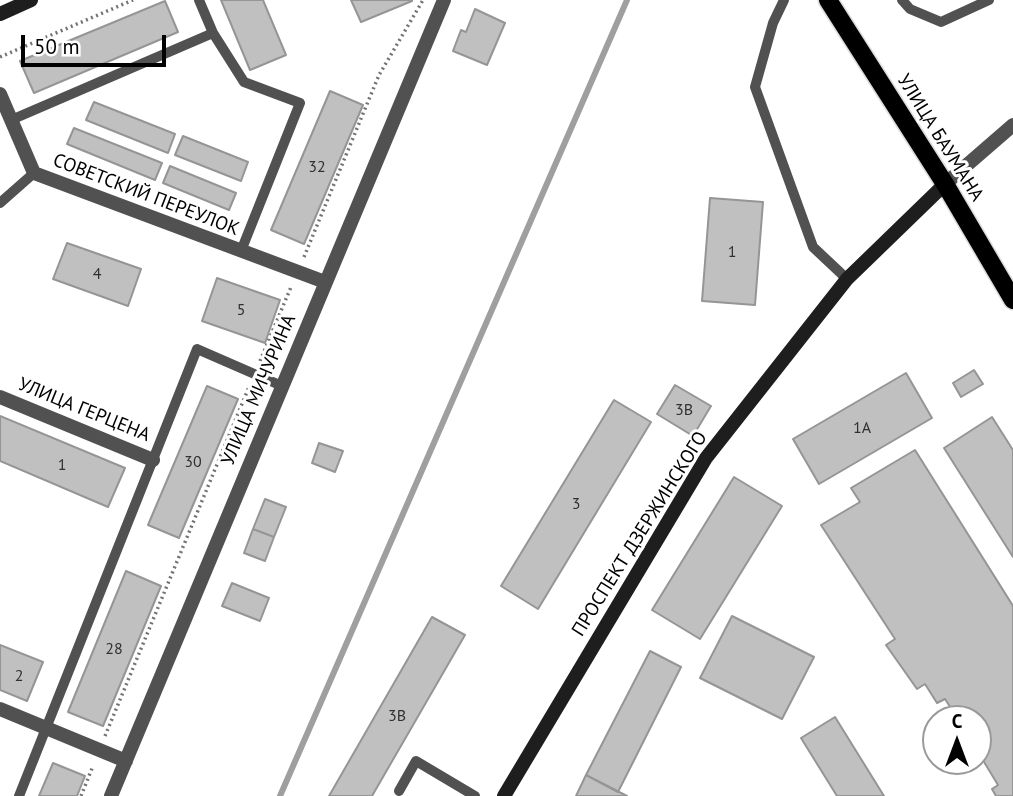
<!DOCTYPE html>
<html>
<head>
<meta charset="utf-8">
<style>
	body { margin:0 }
	#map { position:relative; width:1013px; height:796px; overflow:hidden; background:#fff; font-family:"PT Sans",sans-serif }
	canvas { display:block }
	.north { position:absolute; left:922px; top:705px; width:70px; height:70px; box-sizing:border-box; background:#fff; border:2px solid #999; border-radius:50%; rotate:0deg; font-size:19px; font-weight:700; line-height:28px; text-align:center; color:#000 }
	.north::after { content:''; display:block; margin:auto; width:24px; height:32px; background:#000; clip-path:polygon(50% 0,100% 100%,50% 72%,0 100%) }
	.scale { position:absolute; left:21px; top:35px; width:145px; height:32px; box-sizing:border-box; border:4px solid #000; border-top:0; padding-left:9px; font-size:21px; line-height:24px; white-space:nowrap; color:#000; -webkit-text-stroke:5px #fff; paint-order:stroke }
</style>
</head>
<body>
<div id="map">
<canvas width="1013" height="796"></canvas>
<div class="north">С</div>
<div class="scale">50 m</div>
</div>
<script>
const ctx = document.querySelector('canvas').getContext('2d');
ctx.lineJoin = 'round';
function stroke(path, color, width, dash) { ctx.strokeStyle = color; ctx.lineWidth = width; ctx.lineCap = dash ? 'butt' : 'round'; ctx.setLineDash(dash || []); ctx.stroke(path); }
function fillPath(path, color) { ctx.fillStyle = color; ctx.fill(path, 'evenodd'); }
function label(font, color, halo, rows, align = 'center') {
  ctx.font = font + ' "PT Sans",sans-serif'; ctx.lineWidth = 6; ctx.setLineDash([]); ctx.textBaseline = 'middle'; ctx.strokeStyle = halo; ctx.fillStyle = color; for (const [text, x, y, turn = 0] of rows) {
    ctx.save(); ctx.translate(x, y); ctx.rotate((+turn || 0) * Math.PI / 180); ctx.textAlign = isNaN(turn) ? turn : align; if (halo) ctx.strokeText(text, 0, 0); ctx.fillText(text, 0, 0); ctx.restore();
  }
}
const stream = new Path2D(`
	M280,796l347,-796`);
const building = new Path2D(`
	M221,0h42l23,55 -36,15z
	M351,0h61v1l-51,21z
	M165,1l13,31 -144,61 -14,-32z
	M475,9l30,14 -18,42 -34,-14 8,-21 5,2z
	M330,91l33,14 -59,139 -33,-14z
	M94,102l81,32 -7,19 -82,-33z
	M74,128l88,35 -7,17 -88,-36z
	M183,136l65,26 -7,19 -66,-26z
	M170,166l66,27 -7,17 -66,-27z
	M710,198l53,4 -8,103 -53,-4z
	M67,243l74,26 -13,37 -75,-27z
	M217,278l63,22 -15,43 -63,-22z
	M974,370l9,14 -22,13 -8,-14z
	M906,373l26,45 -113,66 -26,-45z
	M675,385l36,21 -18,30 -36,-22z
	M207,386l31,13 -59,139 -31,-13z
	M614,400l37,22 -113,187 -37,-23z
	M0,416l125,52 -17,39 -108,-46z
	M992,417l21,33v107l-69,-109z
	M319,443l24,8 -8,21 -23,-9z
	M915,450l98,156v190h-17l-4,-7 6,-4 -20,-33v-33h-20l-13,-20 -8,4 -12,-19 -8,5 -31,-44 9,-6 -74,-114 39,-23 -9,-14z
	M734,477l48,29 -82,133 -48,-29z
	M265,499l21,8 -12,30 -21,-8z
	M253,529l21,8 -9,24 -21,-8z
	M126,571l35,15 -58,140 -35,-14z
	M232,583l37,15 -9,23 -38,-15z
	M732,616l82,41 -32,62 -82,-41z
	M432,617l33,18 -93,161h-43z
	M0,645l43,17 -16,39 -27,-11z
	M650,651l31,16 -63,125 -32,-17z
	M835,717l49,79h-47l-36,-58z
	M53,763l32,13 -8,20h-38z
	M586,775l41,21h-51z`);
const path = new Path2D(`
	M0,57l133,-57
	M304,257l75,-182 44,-75
	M260,361l31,-74
	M105,736l144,-349
	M81,796l12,-30`);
const lane = new Path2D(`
	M784,0l-11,23 -18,64 58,160 34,32
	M902,0l8,9 31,13 48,-22
	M213,33l31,49 56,21 -59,148
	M11,120l202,-87 -14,-33
	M0,203l34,-30
	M399,791l17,-30 59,35
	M19,796l178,-447 85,37`);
const street = new Path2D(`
	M0,94l34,79 291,109
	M945,184l68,-59
	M0,397l153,63
	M0,709l126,52
	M111,796l333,-796`);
const secondary = new Path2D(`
	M0,14l31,-14
	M504,796l202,-338 141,-179 98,-95`);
const primary = new Path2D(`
	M828,0l117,184 68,116`);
const numberNames = [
	["32",317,167],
	["1",732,252],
	["4",97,274],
	["5",241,310],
	["3В",684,410],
	["1А",862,428],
	["30",193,462],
	["1",62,465],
	["3",576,504],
	["28",114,649],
	["2",19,676],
	["3В",397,716]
];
const streetNames = [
	["УЛИЦА БАУМАНА",940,138,58],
	["СОВЕТСКИЙ ПЕРЕУЛОК",146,195,21],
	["УЛИЦА МИЧУРИНА",259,390,-67],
	["УЛИЦА ГЕРЦЕНА",84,410,22],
	["ПРОСПЕКТ ДЗЕРЖИНСКОГО",640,534,-58]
];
stroke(stream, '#9f9f9f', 6);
fillPath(building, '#c0c0c0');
stroke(building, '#959595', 2);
stroke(primary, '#dbdbdb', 21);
stroke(path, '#737373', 3.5, [2, 3.5]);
stroke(lane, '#515151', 10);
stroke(street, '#515151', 14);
stroke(secondary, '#1e1e1e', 14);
stroke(primary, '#000', 18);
label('16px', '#303030', null, numberNames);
label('19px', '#000', '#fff', streetNames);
</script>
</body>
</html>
